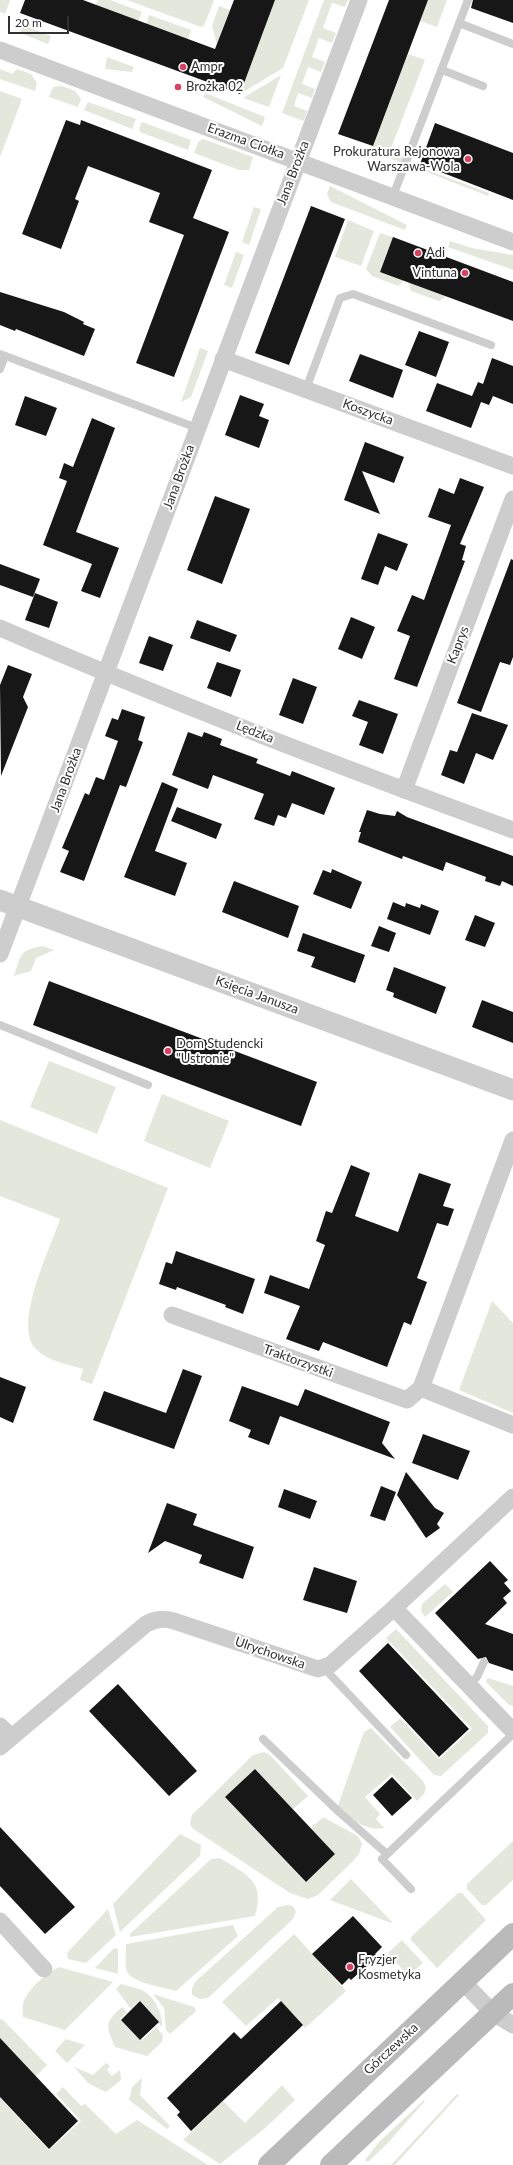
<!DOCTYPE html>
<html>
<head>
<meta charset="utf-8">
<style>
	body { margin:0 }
	#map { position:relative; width:513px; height:2165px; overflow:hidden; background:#fff; font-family:Lato,sans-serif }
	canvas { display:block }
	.scale { position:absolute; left:8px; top:16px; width:61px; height:18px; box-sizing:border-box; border:2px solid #303030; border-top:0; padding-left:5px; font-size:12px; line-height:14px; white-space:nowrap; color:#303030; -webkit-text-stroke:3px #fff; paint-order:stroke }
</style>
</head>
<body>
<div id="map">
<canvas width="513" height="2165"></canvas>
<div class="scale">20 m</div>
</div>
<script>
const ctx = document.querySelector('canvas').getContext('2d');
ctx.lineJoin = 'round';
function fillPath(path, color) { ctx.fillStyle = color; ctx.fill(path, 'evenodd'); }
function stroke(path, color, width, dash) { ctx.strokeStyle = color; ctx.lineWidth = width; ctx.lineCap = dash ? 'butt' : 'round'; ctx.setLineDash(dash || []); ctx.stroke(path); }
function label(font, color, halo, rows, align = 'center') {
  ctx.font = font + ' Lato,sans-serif'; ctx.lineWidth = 4; ctx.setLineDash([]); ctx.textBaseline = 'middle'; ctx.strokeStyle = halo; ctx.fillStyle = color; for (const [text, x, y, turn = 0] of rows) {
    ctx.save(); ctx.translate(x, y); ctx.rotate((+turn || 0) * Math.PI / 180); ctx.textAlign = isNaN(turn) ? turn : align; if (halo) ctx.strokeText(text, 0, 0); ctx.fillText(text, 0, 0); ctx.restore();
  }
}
const green = new Path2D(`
	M0,0h10l-5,14 -5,-2z
	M98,0h12l32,12 -4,9 -42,-16z
	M127,0h87l-10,26 -3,1z
	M275,0h34l-26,68 -43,26z
	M324,0h24l-3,7 -13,-4 -9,25 13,5 -4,10 -13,-5 -7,19 13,5 -4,10 -13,-5 -6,17 13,5 -3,9 -14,-5 -4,13 13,5 -3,10 -22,-8z
	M428,0h19l-10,27 -17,-6z
	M219,6l11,4 -13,34 -5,-18z
	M149,15l42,15 -3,9 -42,-15z
	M23,25l28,11 -3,8 -28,-11z
	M408,54l17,6 -35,91 14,6 -2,6 -31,-12z
	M107,57l27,10 -2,5 -27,-3z
	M0,69l12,5 5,-5 14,5 6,9 -2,8 -35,-12z
	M281,75l-12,32 -26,-9z
	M62,86l13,5 6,8 -3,8 -29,-10 4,-10z
	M0,91l22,8 -22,58z
	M205,93l60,24 -3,9 -59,-29z
	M88,102l48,17 -4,10 -48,-19z
	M142,122l49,18 -3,10 -48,-18 -1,-4z
	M203,139l50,18 -4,13h-10l-45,-17 4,-11z
	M419,167l70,26 -1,3 -69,-27z
	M330,186l77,39 -2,5 -74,-28 -4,-8z
	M254,207l7,2 -12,36 -7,-3z
	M348,220l26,11 -13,35 -26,-9z
	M380,233l13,4 -13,34 24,9 -6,6 -26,-10 -6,-7z
	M450,241l22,7 41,7v15l-65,-23z
	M236,252l8,3 -12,33 -8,-3z
	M408,282l38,14 -7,5 -28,-10z
	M200,348l8,3 -17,46 -10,5z
	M43,946l11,4 -18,8 -5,13 -17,5c7,-21 5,-26 29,-30z
	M49,1061l67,26 -19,47 -67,-27z
	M162,1094l67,27 -19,47 -66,-27z
	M0,1120l168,68 -76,196 -12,-4 3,-11c-16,-5 -34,-7 -47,-20 -24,-24 15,-102 24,-130l-60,-23z
	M492,1301l21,22v90l-54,-23z
	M445,1584l8,8 -28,25 -4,-6 1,-7z
	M396,1629l92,97v7l-47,43 -7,-1 -44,-48 10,-9 39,41 33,-30 -86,-91z
	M488,1678l25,8v20l-4,-1 -23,-23z
	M371,1728l52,53 3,7 -2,6 -7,7 -25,-27 -27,23 15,17 -4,5 8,9c-18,4 -33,-10 -47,-20l27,-76z
	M264,1752l6,3 38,41 -15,13 -38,-40 -29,28 79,85 30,-28 -24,-26 12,-11 35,19 4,8 -3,10 -5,6 -36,35 -10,4 -18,-6 -98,-65 -2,-4 2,-9 61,-60z
	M180,1834l21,11 -1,11 -80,76 -7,-28z
	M513,1841v39l-27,25h-4l-15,-16v-5z
	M220,1858c26,16 46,23 35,58l-125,21v-3l81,-75z
	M351,1879l41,43 -1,1 -61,-23z
	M458,1893h4l24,27 -49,48 -26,-28v-3z
	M287,1905l6,1 3,6 -3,7 -85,79 -8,1 -8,-4v-6l3,-7 83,-75z
	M108,1909l8,26 -30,28 -18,-4 -1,-6z
	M233,1925l5,11 -62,55c-13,-4 -47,-8 -50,-22 -1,-7 0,-17 0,-25z
	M294,1934l52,57 -41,37 -27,-30 -32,28 -24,-24z
	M402,1940l21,23 -15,13 -20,-23z
	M114,1948l4,1v25l-23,-6z
	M59,1967l54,15 -48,48 -42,-13c0,-4 -1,-9 0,-13 3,-14 24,-31 36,-37z
	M121,1984c7,2 18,4 24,8 11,7 18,23 17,35l-23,-26 -8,8 -15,-20z
	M153,1994l41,13 2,4 -26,23 -4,-4 -2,-22z
	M122,2007l5,5 -7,7 21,22 15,-14 7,8 -1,7 -15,14 -32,-9c-9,-22 -11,-24 7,-40z
	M0,2019l3,1 44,45 -13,13 -34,-36z
	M66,2039l19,6 -18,18 -12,-12z
	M106,2063l4,3 -3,4 5,6 8,-6 1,10 -15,12 -18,-9 -14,-16 19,8z
	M142,2078l-2,17 30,31 -3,3 -38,-29 3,-13z
	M282,2085l13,15 -31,29 -44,35 -37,-24 40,-39 22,22z
	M63,2087l18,19 4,-2 31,30 21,-14 71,45h-208v-67l49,52 32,-29 -25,-27z
	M457,2094l2,1 -64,70h-4z
	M424,2100l1,1 -38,43 -19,18 -3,-2 14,-18z`);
const building = new Path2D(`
	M25,0h58l132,49 19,-49h41l-35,94 -220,-81z
	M389,0h39l-55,146 -35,-12z
	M473,0h40v23l-42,-15z
	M66,120l14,5 1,-5 131,50 -19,48 36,14 -55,145 -38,-14 48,-128 -35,-13 11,-29 -72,-27 -13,33 4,2 -18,48 -39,-15z
	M435,123l78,30v47l-93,-36z
	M311,206l34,13 -56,146 -34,-12z
	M393,237l120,45v39l-133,-49z
	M0,292l64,20 20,10 -1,2 12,5 -11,27 -68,-27 -1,2 -15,-6z
	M419,331l30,11 -13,35 -31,-12z
	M360,354l43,16 -10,28 -44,-17z
	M492,358l21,8v38l-20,-8 -4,9 -8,-3 -10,26 -45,-17 11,-28 35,13 6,-14 5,2z
	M240,395l24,9 -5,12 10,4 -10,28 -34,-13z
	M25,396l32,12 -11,28 -31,-11z
	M92,418l23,10 -39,104 43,16 -19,50 -19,-7 11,-27 -49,-19 24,-64 -8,-3 5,-15 9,4z
	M365,442l39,15 -10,26 -32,-12 18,43 -36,-14z
	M460,478l24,9 -24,57 6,2 -4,14 3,1 -48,126 -23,-8 16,-43 -13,-5 15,-36 12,5 27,-75 -23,-8 11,-29 15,6z
	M215,496l35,13 -28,75 -35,-14z
	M378,533l30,11 -11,27 -12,-5 -7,19 -17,-6z
	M511,559l2,1v97l-3,8 -10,-3 -19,50 -24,-9z
	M0,564l40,15 -7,18 -33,-12z
	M35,593l23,9 -9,26 -24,-8z
	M351,617l24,10 -13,32 -24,-10z
	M197,620l40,15 -7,17 -40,-14z
	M149,636l24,9 -10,26 -24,-8z
	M217,662l24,8 -10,27 -24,-9z
	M8,665l24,9 -9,23 5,10 -27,69 -1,-91z
	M293,678l24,9 -14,37 -24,-9z
	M359,700l39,14 -15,40 -24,-9 9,-23 -16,-6z
	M122,709l23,8 -7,23 5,2 -17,45 -6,-2 -36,96 -24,-9 9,-21 -7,-3 23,-55 4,2 7,-18 8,3 14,-39 -13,-5 7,-18 6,2z
	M472,713l36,12 -15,35 -17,-7 -12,31 -23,-9 9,-25 7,2z
	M188,732l14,5 2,-5 18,7 -2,6 38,14 -2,4 34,13 2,-5 43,17 -11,27 -32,-12 -6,15 -8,-3 -4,11 -20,-7 10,-25 -51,-19 -5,14 -36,-14z
	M162,782l16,7 -23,62 32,12 -12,33 -51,-19z
	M177,807l45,17 -6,15 -45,-18z
	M367,810l13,4 15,2 2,-5 10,6 106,39v30l-11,-5 -2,5 -15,-5 1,-4 -40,-15 -3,9 -40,-15 -1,3 -44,-17 3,-10h-2z
	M332,869l30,13 -11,27 -38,-15 10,-24 8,3z
	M234,881l65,25 -11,32 -66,-26z
	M393,902l12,5 1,-4 14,5 1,-4 18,7 -9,24 -43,-16z
	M475,915l20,8 -10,24 -20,-7z
	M379,926l17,7 -7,19 -18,-6z
	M303,933l62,22 -10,28 -44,-16 4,-10 -18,-6z
	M394,967l52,20 -10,27 -43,-17 1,-4 -8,-3z
	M49,981l268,101 -16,44 -268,-101z
	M482,1000l31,12v31l-41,-16z
	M351,1165l19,8 -15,43 43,16 21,-59 32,11 -8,22 11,3 -6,17 -11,-3 -20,55 10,4 -16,43 -7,-3 -17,45 -64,-25 -4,9 -33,-12 14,-33 -36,-13 6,-18 39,14 16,-44 -9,-4 10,-30 6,2z
	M176,1251l79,28 -12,35 -18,-7 1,-2 -49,-18 -1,3 -17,-6 7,-22 6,2z
	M183,1369l19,7 -28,73 -81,-29 11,-29 62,22z
	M0,1377l26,10 -13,36 -13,-6z
	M242,1386l56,20 7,-17 85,33 -8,21 13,16 -115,-43 -11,29 -21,-8 3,-7 -22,-9z
	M423,1434l47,17 -12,29 -46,-17z
	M406,1472l29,36 9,5 -7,11 3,4 -14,10 -29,-43z
	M381,1486l15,6 -11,29 -15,-5z
	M284,1489l33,12 -7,18 -32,-12z
	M167,1503l30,11 -4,11 61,22 -11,32 -44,-16 3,-8 -37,-14 -17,12z
	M490,1561l18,19 -4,3 7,8 -8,7 4,5 -22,21 28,10v37l-24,-8 -3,-6 -8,2 -43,-46z
	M314,1567l43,14 -10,32 -44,-13z
	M388,1643l81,86 -30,28 -80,-86z
	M118,1684l79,87 -28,25 -80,-85z
	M255,1769l80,85 -29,28 -81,-85z
	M392,1777l20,21 -20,18 -19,-21z
	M0,1827l75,80 -30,27 -45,-48z
	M353,1916l29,31 -7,7 2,3 -26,23 -2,-2 -7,7 -30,-31z
	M140,2001l19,21 -19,18 -19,-20z
	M281,2001l22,24 -112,106 -14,-16 3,-3 -13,-14 67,-66 7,7z
	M0,2038l78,83 -29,28 -49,-52z`);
const service = new Path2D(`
	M459,23l54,21
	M442,70l41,16
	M393,196l75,-196
	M0,354l197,74
	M0,369l5,-13
	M306,389l34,-91 13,-4 138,51
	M0,1025l148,60
	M324,1668l82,87
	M469,1685l8,-8 7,-15
	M263,1739l76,73 48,42
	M411,1889l-29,-30 131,-125`);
const minor = new Path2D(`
	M0,50l513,192
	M223,359l290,107
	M0,628c169,73 340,139 513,202
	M404,790l109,-291
	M0,954l359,-954
	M172,1315l235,85 14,-12 92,37
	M421,1388l92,-248
	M394,1608l119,-111
	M0,1726l11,10
	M0,1747l146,-123c10,-5 17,-6 28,-3l144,48 12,-4 64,-57 119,123
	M0,1921l44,48
	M463,1982l30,31 20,12`);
const tertiary = new Path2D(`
	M0,900l513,190`);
const secondary = new Path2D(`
	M269,2165l244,-231
	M331,2165l182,-171`);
const markers = [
	[183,67,4,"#d64260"],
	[178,87,4,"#d64260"],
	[468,159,4,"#d64260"],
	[418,253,4,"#d64260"],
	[465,273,4,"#d64260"],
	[168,1051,4,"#d64260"],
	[350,1967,4,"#d64260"]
];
const poiNames = [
	["Ampr",191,67],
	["Brożka 02",186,87],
	["Prokuratura Rejonowa",460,152,"right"],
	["Warszawa-Wola",460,167,"right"],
	["Adi",426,253],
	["Vintuna",457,273,"right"],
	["Dom Studencki",176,1044],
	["\"Ustronie\"",176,1059],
	["Fryzjer",358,1960],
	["Kosmetyka",358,1975]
];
const streetNames = [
	["Erazma Ciołka",246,141,20],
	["Jana Brożka",293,173,-69],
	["Koszycka",368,412,20],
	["Jana Brożka",179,477,-70],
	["Kaprys",458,645,-69],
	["Lędzka",255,732,21],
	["Jana Brożka",66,780,-70],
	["Księcia Janusza",257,995,20],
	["Traktorzystki",298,1361,20],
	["Ulrychowska",270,1653,19],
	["Górczewska",391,2049,-43]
];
fillPath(green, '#e4e8dc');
fillPath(building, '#171717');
stroke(service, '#cdcdcd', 8);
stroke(minor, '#cdcdcd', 17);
stroke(tertiary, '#cdcdcd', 21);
stroke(secondary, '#bababa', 22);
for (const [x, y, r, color] of markers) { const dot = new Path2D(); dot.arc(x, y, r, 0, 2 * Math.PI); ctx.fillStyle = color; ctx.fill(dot); stroke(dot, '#fff', 1.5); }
label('13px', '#303030', '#fff', poiNames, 'left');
label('13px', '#303030', '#fff', streetNames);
</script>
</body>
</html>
